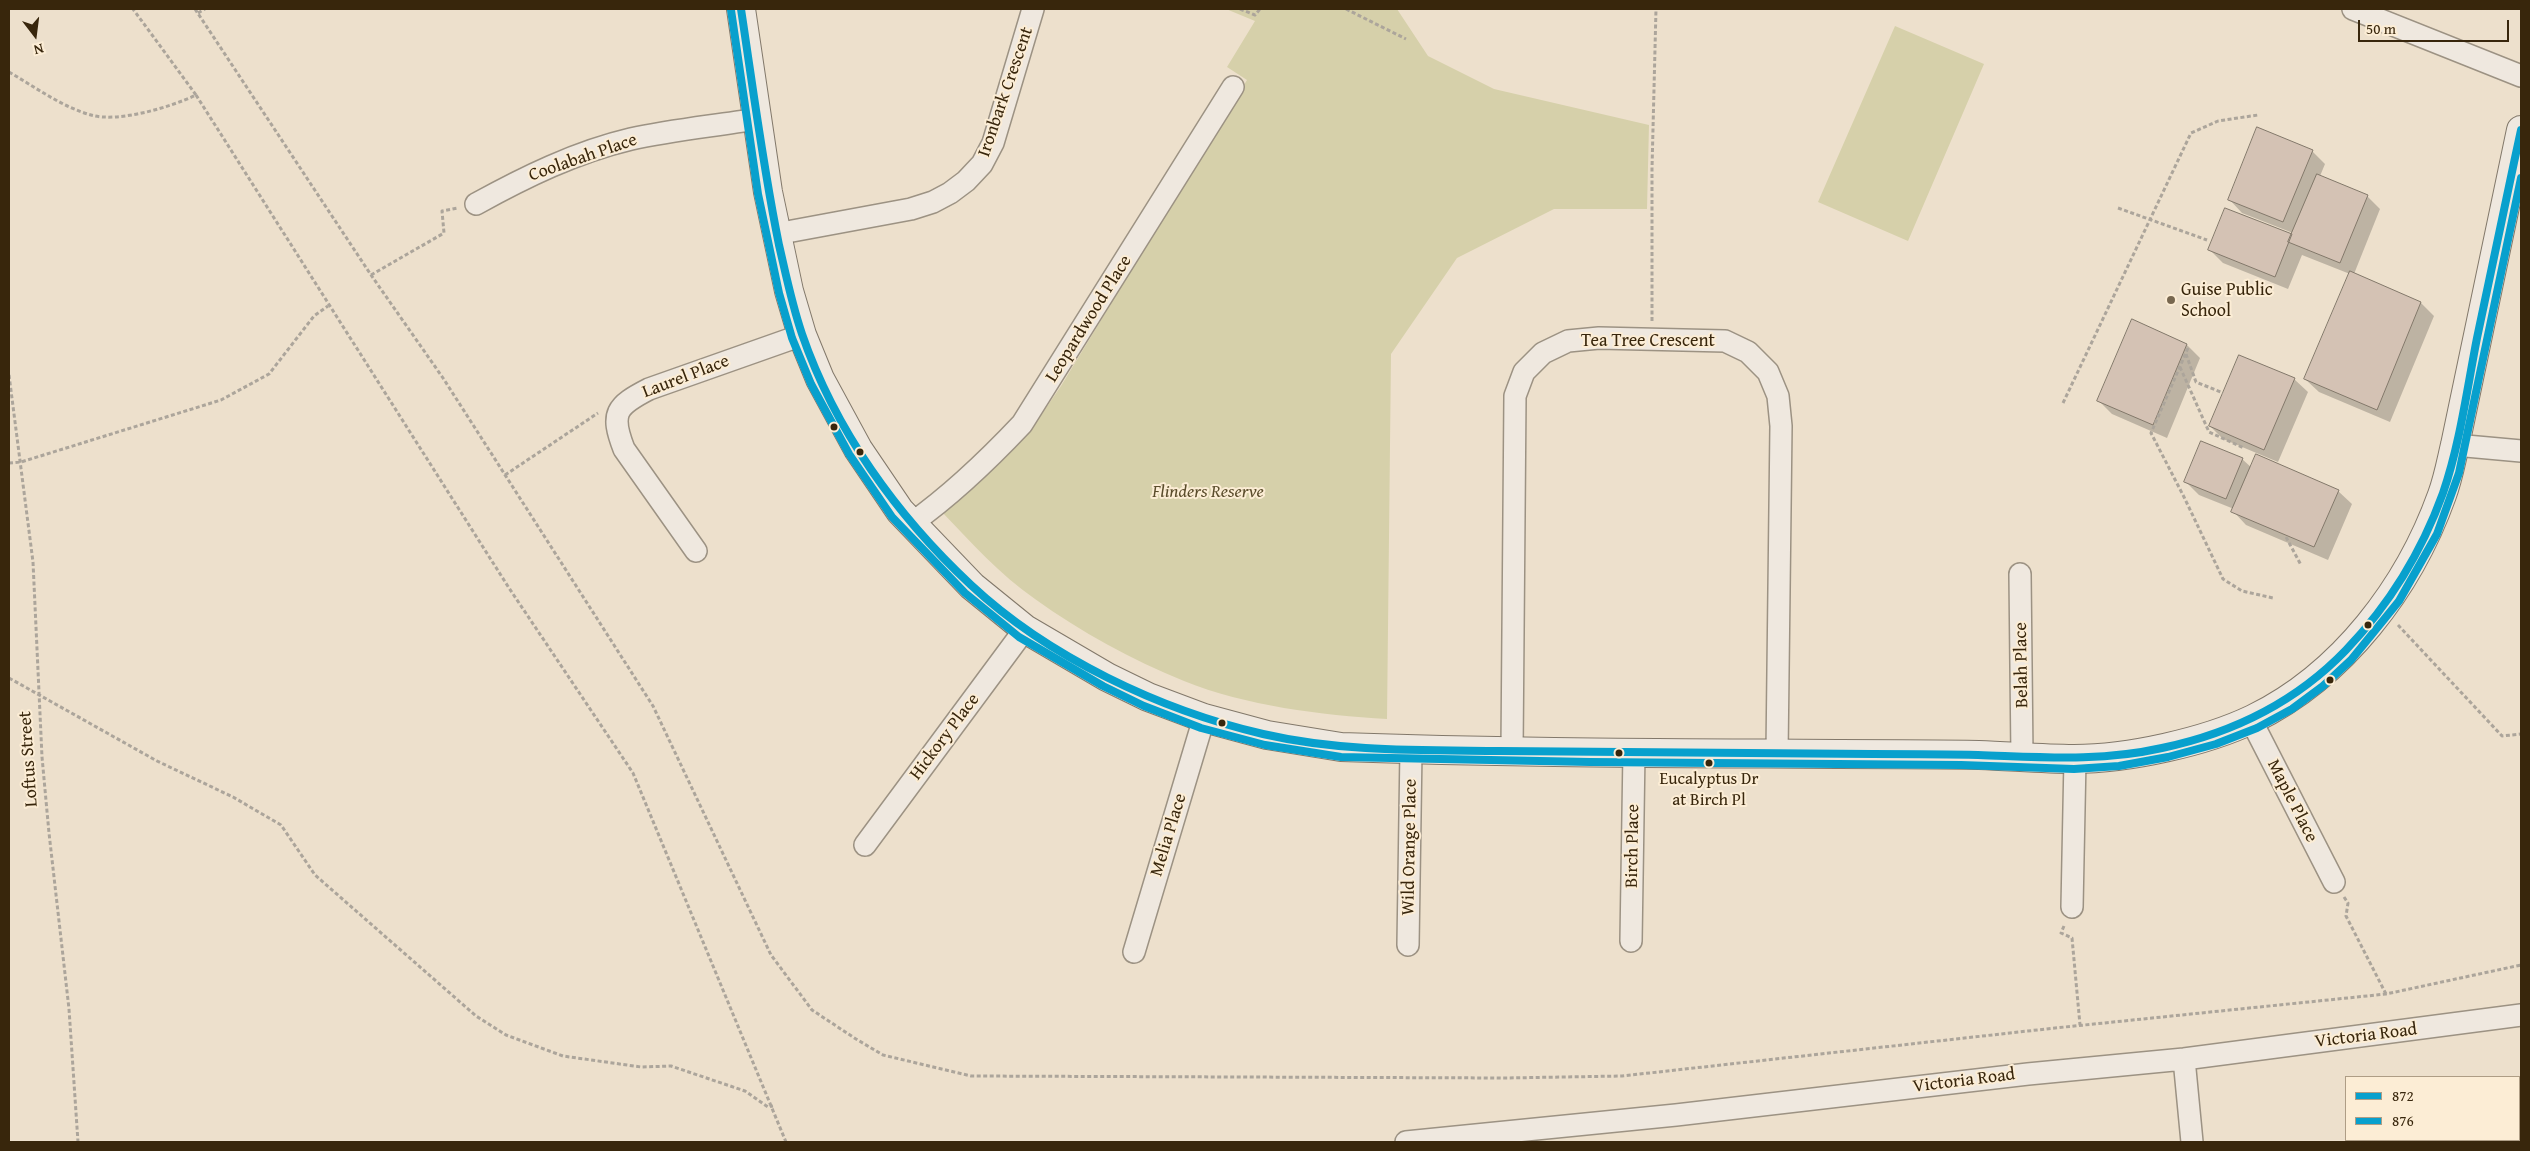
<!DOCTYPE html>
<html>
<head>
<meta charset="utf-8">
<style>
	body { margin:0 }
	#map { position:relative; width:2530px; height:1151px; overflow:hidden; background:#ede0cc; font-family:"Gentium Book Plus",serif }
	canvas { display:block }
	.frame { position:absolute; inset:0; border:10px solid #38260c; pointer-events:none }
	.legend { position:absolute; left:2345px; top:1076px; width:175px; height:65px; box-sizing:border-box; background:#fcedd5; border:1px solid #ae9d85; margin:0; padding:6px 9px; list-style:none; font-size:15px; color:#38260c }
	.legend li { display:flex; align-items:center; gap:10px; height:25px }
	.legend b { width:25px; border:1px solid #ae9d85 }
	.north { position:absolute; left:10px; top:10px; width:50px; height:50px; -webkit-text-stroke:4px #fcedd5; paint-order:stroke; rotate:165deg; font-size:14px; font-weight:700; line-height:20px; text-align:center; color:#38260c }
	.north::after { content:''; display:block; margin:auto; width:18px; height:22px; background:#38260c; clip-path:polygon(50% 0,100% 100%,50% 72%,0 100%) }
	.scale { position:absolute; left:2358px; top:20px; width:151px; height:22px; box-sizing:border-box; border:2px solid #38260c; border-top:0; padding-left:6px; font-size:15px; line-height:18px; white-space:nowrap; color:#38260c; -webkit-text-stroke:4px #fcedd5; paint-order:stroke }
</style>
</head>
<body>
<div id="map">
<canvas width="2530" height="1151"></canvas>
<div class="frame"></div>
<ul class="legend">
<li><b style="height:6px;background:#08a0cd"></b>872</li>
<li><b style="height:6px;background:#08a0cd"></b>876</li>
</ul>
<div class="north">N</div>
<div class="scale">50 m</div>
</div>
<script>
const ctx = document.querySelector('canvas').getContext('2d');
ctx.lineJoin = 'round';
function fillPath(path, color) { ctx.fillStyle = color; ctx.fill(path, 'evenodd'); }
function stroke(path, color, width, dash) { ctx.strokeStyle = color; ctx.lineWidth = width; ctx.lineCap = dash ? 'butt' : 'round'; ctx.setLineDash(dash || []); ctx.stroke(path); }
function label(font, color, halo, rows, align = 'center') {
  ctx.font = font + ' "Gentium Book Plus",serif'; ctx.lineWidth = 4; ctx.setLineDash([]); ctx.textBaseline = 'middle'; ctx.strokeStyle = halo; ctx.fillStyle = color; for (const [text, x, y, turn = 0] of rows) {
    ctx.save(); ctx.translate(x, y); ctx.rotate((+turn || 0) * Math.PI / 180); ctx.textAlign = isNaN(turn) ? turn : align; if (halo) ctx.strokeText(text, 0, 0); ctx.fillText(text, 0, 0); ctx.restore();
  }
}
const green = new Path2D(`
	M1226,9h171l31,47 66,33 155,36 -2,84h-93l-97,49 -66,96 -4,365c-66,-4 -141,-13 -203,-38 -52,-21 -103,-49 -149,-82 -35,-24 -64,-57 -94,-88l48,-38 39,-39 33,-48 186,-306 -20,-13 28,-46z
	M1895,26l89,38 -76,177 -90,-39z`);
const shadow = new Path2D(`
	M2312,151l13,13 -5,12 47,20 13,13 -26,65 67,29 13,13 -44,106 -71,-30 -14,-13 45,-105 -48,-19 -14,34 -65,-26 -13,-13 82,-14 1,-3 -51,-20 -13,-14z
	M2132,321l55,24 13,13 -33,80 -55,-24 -13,-13z
	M2294,379l14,13 -30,70 -55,-23 -13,-13z
	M2242,459l10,9 86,23 14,13 -24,56 -82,-35 -13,-14 1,-2 -35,-14 -14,-14z`);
const building = new Path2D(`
	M2257,127l56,23 -30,72 -55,-22z
	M2317,174l51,21 -28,68 -52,-21z
	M2225,208l67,26 -17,43 -67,-27z
	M2350,271l71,31 -44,108 -73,-31z
	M2132,319l55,25 -34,81 -56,-24z
	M2239,355l56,23 -31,72 -55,-24z
	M2201,441l42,17 -17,41 -42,-17z
	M2256,454l83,36 -25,57 -83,-35z`);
const path = new Path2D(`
	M195,9l176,266 72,103 210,328 118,249 41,55 44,29 27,16 88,21 534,2 117,-2 433,-48 331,-34 135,-29
	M1240,9l15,6 5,-6
	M1346,9l60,30
	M198,13l7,-4
	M9,72c26,15 53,35 82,43 27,8 80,-8 105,-20l-63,-86
	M196,95l313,493 124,185 153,369
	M2118,208l89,32
	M371,275l73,-42 -2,-22 16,-3
	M1652,321v-152l4,-160
	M2188,348l-37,85 33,64 39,82 19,12 31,7
	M2186,354l10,28 27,11
	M2180,367l29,65 35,16
	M9,375l24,187 9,195 7,76 20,176 9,133
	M2063,403l128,-270 27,-12 40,-6
	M9,463l12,-1 200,-62 48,-26 45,-58 14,-10
	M505,475l93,-62
	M2286,537l15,28
	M2398,625l104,111 19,-2
	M9,678l148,83 76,36 48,28 34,50 161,141 30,19 57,21 78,11 30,-1 74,25 23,16 5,-1
	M2344,897l4,6 -2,13 40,78
	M2064,926l-3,7 11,5 8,87`);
const street = new Path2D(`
	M2353,9l168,67
	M476,204c49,-27 100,-52 155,-65 41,-9 83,-13 125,-20
	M776,234l135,-25 22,-7 17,-9 16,-12 16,-17 11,-21 40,-134
	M2455,445l66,6
	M912,523c41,-29 76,-63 110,-99l211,-337
	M696,551l-72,-102c-14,-36 -8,-43 25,-60l153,-54
	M2020,574l2,183
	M2251,720l83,162
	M1512,750l3,-354 9,-24 19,-19 25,-12 31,-3 126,3 23,11 20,20 10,24 3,30 -4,327
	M865,845l160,-216
	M2072,907l3,-148
	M1631,941l3,-189
	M1408,945l3,-195
	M1134,952l70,-234
	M2184,1059l8,83
	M1406,1142l270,-27 352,-41 156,-15 337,-44`);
const secondary = new Path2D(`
	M741,9l27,183 21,99 13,44 18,44 38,70 42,62 72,75 53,43 82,48 41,20 56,21 63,17 74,12c166,6 332,6 497,7 47,0 94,0 141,1 31,1 63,4 95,4 54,0 131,-17 179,-40 90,-44 156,-132 189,-224 6,-16 9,-33 13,-50l66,-315`);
const bus1 = new Path2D(`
	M741,9c12,79 22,158 38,236 7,30 13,60 23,89 33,96 95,182 169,251 77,72 189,125 292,149 78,18 158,16 237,17 124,2 248,3 372,3 35,0 70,0 106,1 63,2 122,7 184,-7 71,-15 134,-46 184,-98 43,-45 76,-99 97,-157 17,-49 24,-104 34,-155 15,-70 29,-139 44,-208`);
const bus2 = new Path2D(`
	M731,10l27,184 21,99 13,45 19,46 38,70 43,63 73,76 54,44 84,49 41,20 57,22 64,17 76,12 249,5 371,3 113,4 45,-3 49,-9 48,-13 41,-16 35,-19 31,-23 28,-26 48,-59 38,-67 22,-61 62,-295`);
const markers = [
	[2171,300,5,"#77674f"],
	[834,427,4.5,"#38260c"],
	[860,452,4.5,"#38260c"],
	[2368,625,4.5,"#38260c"],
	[2330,680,4.5,"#38260c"],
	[1222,723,4.5,"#38260c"],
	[1619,753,4.5,"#38260c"],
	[1709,763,4.5,"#38260c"]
];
const busNames = [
	["Eucalyptus Dr",1709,780],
	["at Birch Pl",1709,801]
];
const streetNames = [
	["Ironbark Crescent",1006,92,-71],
	["Coolabah Place",583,158,-19],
	["Leopardwood Place",1089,319,-58],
	["Tea Tree Crescent",1648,341],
	["Laurel Place",686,377,-21],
	["Belah Place",2022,665,-91],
	["Hickory Place",945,737,-53],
	["Loftus Street",29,759,-94],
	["Maple Place",2292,801,63],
	["Melia Place",1169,835,-73],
	["Birch Place",1633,846,-89],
	["Wild Orange Place",1410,847,-89],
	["Victoria Road",2366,1036,-7],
	["Victoria Road",1964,1081,-7]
];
const poiNames = [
	["Guise Public",2181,290],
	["School",2181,311]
];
const parkNames = [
	["Flinders Reserve",1208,492]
];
fillPath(green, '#d6d0aa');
fillPath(shadow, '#0003');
fillPath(building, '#d4c2b4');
stroke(building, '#82786a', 1);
stroke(street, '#9c9283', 24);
stroke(secondary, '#82786a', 30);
stroke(path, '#aca59b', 3, [4, 2.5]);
stroke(street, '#efe8df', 21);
stroke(secondary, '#efe8df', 28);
stroke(bus1, '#08a0cd', 8);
stroke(bus2, '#08a0cd', 8);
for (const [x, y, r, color] of markers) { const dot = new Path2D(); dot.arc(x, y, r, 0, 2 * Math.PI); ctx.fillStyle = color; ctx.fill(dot); stroke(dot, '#fcedd5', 2); }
label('17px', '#38260c', '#fcedd5', busNames);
label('18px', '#38260c', '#fcedd5', streetNames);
label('18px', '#38260c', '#fcedd5', poiNames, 'left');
label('italic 18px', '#5b4d2c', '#fcedd5', parkNames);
</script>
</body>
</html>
